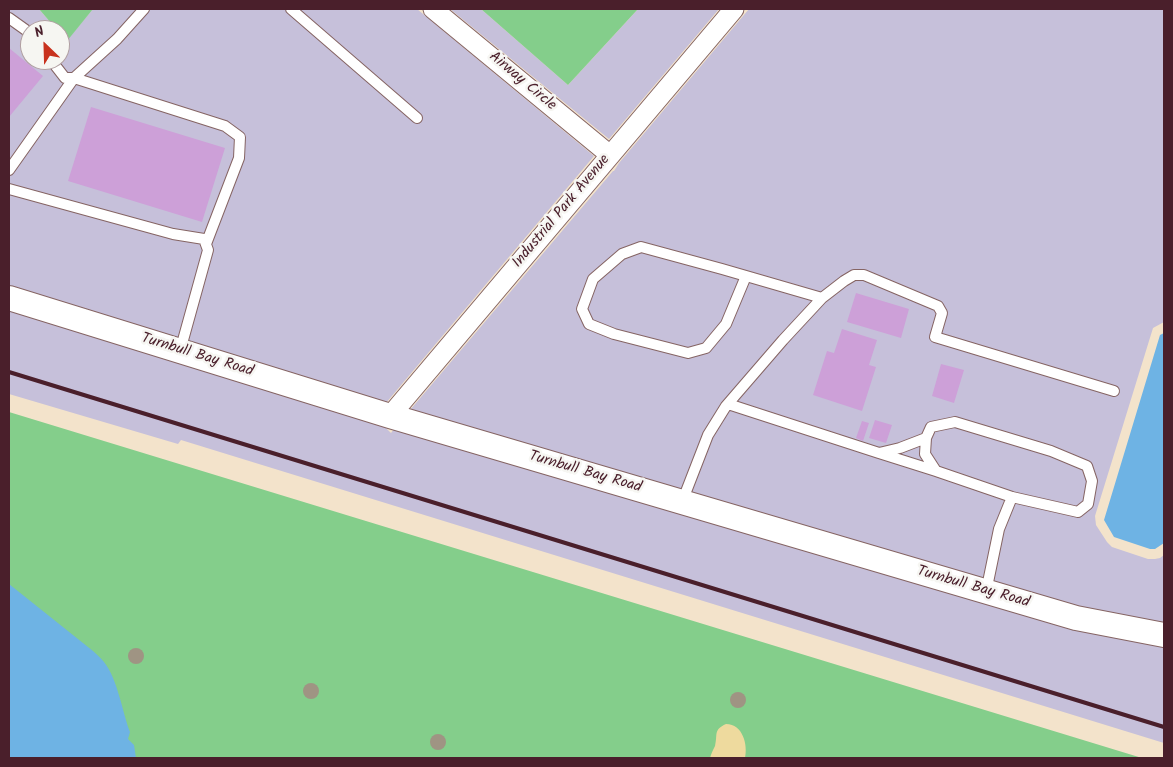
<!DOCTYPE html>
<html>
<head>
<meta charset="utf-8">
<style>
	body { margin:0 }
	#map { position:relative; width:1173px; height:767px; overflow:hidden; background:#f3e3cb; font-family:Kalam,sans-serif }
	canvas { display:block }
	.frame { position:absolute; inset:0; border:10px solid #4a1f2b; pointer-events:none }
	.north { position:absolute; left:20px; top:20px; width:50px; height:50px; box-sizing:border-box; background:#f6f6f2; border:1px solid #b1a0a2; border-radius:50%; rotate:336deg; font-size:14px; font-weight:700; line-height:20px; text-align:center; color:#4a1f2b }
	.north::after { content:''; display:block; margin:auto; width:18px; height:22px; background:#c8321e; clip-path:polygon(50% 0,100% 100%,50% 72%,0 100%) }
</style>
</head>
<body>
<div id="map">
<canvas width="1173" height="767"></canvas>
<div class="frame"></div>
<div class="north">N</div>
</div>
<script>
const ctx = document.querySelector('canvas').getContext('2d');
ctx.lineJoin = 'round';
function fillPath(path, color) { ctx.fillStyle = color; ctx.fill(path, 'evenodd'); }
function stroke(path, color, width, dash) { ctx.strokeStyle = color; ctx.lineWidth = width; ctx.lineCap = dash ? 'butt' : 'round'; ctx.setLineDash(dash || []); ctx.stroke(path); }
function label(font, color, halo, rows, align = 'center') {
  ctx.font = font + ' Kalam,sans-serif'; ctx.lineWidth = 5; ctx.setLineDash([]); ctx.textBaseline = 'middle'; ctx.strokeStyle = halo; ctx.fillStyle = color; for (const [text, x, y, turn = 0] of rows) {
    ctx.save(); ctx.translate(x, y); ctx.rotate((+turn || 0) * Math.PI / 180); ctx.textAlign = isNaN(turn) ? turn : align; if (halo) ctx.strokeText(text, 0, 0); ctx.fillText(text, 0, 0); ctx.restore();
  }
}
const industrial = new Path2D(`
	M9,9h30l18,21h-27v30h30v-27l7,7 26,-31h324l177,147 -208,247 -377,-117z
	M450,9h31l87,76 70,-76h81l-110,130z
	M749,9h415v313l-11,6 -58,188 1,9 11,17 5,5 36,12h7l5,-1 4,-3v68l-86,-16 -668,-197 203,-239h1l5,-8z
	M9,309l376,118 6,6 3,-4 770,217v97l-983,-303 -3,4 -169,-50z`);
const green = new Path2D(`
	M39,9h54l-26,32 -7,-8v-3h-3z
	M481,9h157l-70,76z
	M9,412l1133,346h-1133z`);
const sand = new Path2D(`
	M726,724c17,0 22,21 19,34h-35c1,-4 3,-8 5,-12 3,-12 -2,-16 11,-22z`);
const water = new Path2D(`
	M1164,333v210l-9,6h-5l-36,-12 -10,-17 56,-185z
	M9,584l84,67c4,4 8,7 11,11 14,18 18,49 26,70l-2,7 6,6 2,13h-127z`);
const building = new Path2D(`
	M9,48l34,28 -34,41z
	M91,107l134,41 -23,74 -134,-41z
	M856,293l53,16 -8,29 -54,-16z
	M842,329l35,11 -8,25 7,2 -14,44 -49,-16 14,-44 7,2z
	M941,364l23,6 -10,33 -22,-7z
	M875,420l17,5 -6,18 -17,-5z
	M862,421l7,2 -6,18 -7,-3z`);
const service = new Path2D(`
	M291,9l126,109
	M9,18l21,15
	M51,60l14,18h9l43,-39 27,-30
	M9,170l65,-92 151,48 15,11 -1,21 -33,86
	M9,189l164,45 31,5 4,11 -28,101
	M746,276l-20,48 -20,24 -18,5 -74,-19 -25,-10 -7,-15 11,-30 29,-25 19,-7 81,22 100,29
	M728,404l151,49
	M955,422l96,29 36,15 5,15 -4,23 -10,8 -66,-15 -76,-26 -11,-17 1,-16 5,-11z
	M926,438l-26,10 -21,5 57,18
	M682,502l26,-67 18,-29 57,-66 39,-42 22,-17 10,-6h10l74,31 4,7 -7,24 179,54
	M986,592l13,-63 13,-32`);
const minor = new Path2D(`
	M433,9l177,146
	M390,416l344,-407`);
const tertiary = new Path2D(`
	M9,298l381,118 686,202 88,17`);
const rail = new Path2D(`
	M9,372l1155,355`);
const trees = [
	[136,656],
	[311,691],
	[738,700],
	[438,742]
];
const streetNames = [
	["Airway Circle",522,82,40],
	["Industrial Park Avenue",562,212,-50],
	["Turnbull Bay Road",197,356,17],
	["Turnbull Bay Road",585,473,16],
	["Turnbull Bay Road",973,588,16]
];
fillPath(industrial, '#c6c0da');
fillPath(green, '#84ce8b');
fillPath(sand, '#eeda9e');
fillPath(water, '#6eb3e4');
fillPath(building, '#cda0d8');
stroke(service, '#856463', 12);
stroke(minor, '#856463', 21);
stroke(tertiary, '#856463', 26);
stroke(service, '#fff', 10);
stroke(minor, '#fff', 19);
stroke(tertiary, '#fff', 24);
stroke(rail, '#4a1f2b', 4);
ctx.fillStyle = '#9f9483';
for (const [x, y] of trees) { ctx.beginPath(); ctx.arc(x, y, 8, 0, 2 * Math.PI); ctx.fill(); }
label('15px', '#4a1f2b', '#f6f6f2', streetNames);
</script>
</body>
</html>
